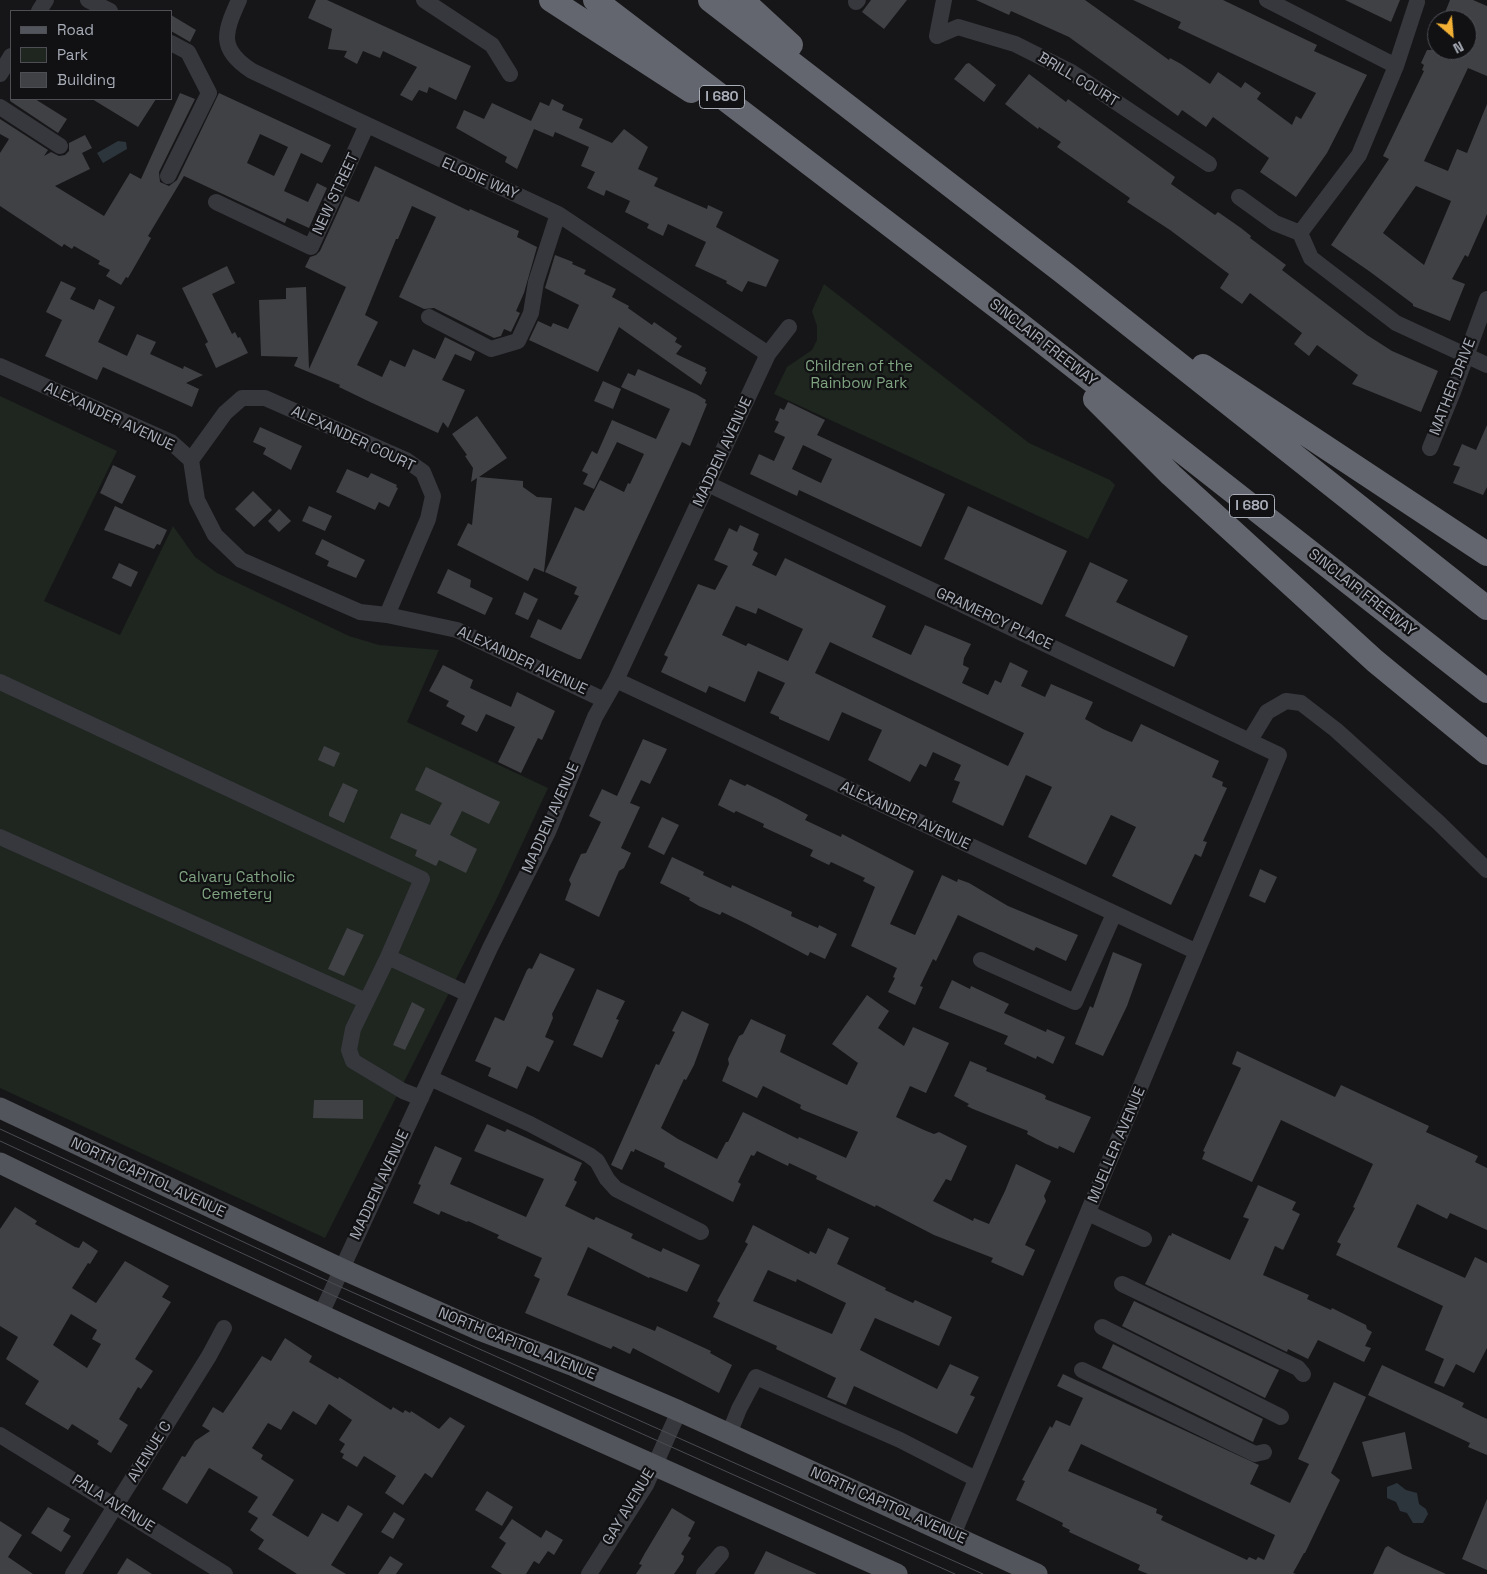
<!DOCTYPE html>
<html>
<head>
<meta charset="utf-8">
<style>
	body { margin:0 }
	#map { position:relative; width:1487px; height:1574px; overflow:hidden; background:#161618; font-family:"Space Grotesk",sans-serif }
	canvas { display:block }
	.legend { position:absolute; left:10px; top:10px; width:162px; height:90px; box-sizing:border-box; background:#111113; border:1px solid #4d4f55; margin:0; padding:6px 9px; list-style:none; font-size:15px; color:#a8adb8 }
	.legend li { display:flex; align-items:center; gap:10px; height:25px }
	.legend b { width:25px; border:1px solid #4d4f55 }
	.north { position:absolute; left:1427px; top:10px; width:50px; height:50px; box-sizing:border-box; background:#111113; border:1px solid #4d4f55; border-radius:50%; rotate:153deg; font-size:14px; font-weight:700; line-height:20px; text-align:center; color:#a8adb8 }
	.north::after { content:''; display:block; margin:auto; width:18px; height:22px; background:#f2b134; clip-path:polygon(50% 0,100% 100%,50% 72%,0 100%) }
</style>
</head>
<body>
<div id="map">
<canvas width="1487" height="1574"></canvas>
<ul class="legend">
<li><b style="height:6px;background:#53555c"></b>Road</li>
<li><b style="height:14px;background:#1e261f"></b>Park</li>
<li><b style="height:14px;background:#404145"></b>Building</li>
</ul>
<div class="north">N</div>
</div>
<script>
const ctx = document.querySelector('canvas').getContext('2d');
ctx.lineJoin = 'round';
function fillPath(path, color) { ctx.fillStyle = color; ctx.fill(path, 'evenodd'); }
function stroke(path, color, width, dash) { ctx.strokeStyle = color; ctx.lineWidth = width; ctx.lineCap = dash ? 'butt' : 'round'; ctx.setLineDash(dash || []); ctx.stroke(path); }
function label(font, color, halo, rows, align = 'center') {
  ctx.font = font + ' "Space Grotesk",sans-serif'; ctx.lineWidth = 4.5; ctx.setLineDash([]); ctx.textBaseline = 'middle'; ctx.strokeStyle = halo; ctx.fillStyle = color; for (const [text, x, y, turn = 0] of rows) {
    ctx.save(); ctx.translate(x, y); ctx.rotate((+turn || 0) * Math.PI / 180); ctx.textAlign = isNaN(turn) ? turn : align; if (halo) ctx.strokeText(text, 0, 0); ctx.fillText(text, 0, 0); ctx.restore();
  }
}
const green = new Path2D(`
	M824,284l205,159 81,37 5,5 -27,54 -314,-145 13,-27 25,-17 5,-10v-14l-5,-15z
	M0,396l117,55 -73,150 76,34 53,-109 22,31 22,16 132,63 30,9 60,5 -32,72 141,66 -51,110 -172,340 -325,-150z`);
const water = new Path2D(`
	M118,141l8,1 1,7 -24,14 -6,-10z
	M1397,1483l9,7 11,3 2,11 7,5 2,5 -5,9h-10l-6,-10 -7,-2 -4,-9 -9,-4v-11z`);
const building = new Path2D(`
	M316,0h11l144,66 -15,34 -27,-13 -2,6 -8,-3 -7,11 -12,-6 17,-28 -34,-16 -3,7 -17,-7 -6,13 -13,-7 3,-6 -19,-2 4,-20 -24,-11z
	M871,0h36l-23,29 -22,-17z
	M976,0h109l84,60 1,-2 11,6 29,20 8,-12 23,16 4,-6 16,11 -4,6 35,26 4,-9 5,3 15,-26 -138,-65 3,-6 -48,-22h90l94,45 -3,6 53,24 -40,78 -31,44 -36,-25 9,-14 -56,-41 -7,10 -24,-17 -4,6 -109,-79 -58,-26 -2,4z
	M1345,0h55l-9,22z
	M1450,0h23l14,6v70l-19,-8 -44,93 24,10 9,-22 10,4 20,-49v110l-19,43 -3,-2 -13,24 13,5 -15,37 -37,-15v-2l-44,-33 -38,-26 58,-86 -6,-3 41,-85 -2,-1 2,-5 -3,-2 6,-13h40v-30h-25zM1416,186l35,15 -27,64 -41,-32z
	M171,15l25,15 -6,12 -19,-11z
	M969,63l27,22 -12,17 -30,-23 12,-15z
	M1029,74l37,28 2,-3 107,78 -4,7 44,31 3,-3 23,16 10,8 -1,2 36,27 -4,5 85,65 25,16 46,20 -17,41 -69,-28 6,-9 -41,-30 -8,11 -15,-12 8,-11 -52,-40 -8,11 -22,-16 9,-14 -59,-44 -43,-28 3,-4 -73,-51 4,-5 -22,-15 -1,2 -33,-25z
	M180,93l15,6 -36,73 1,10 9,4 8,-6 42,-87 112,52 -9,18 -21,-10 -17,38 24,11 9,-19 10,5 -18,40 -22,-10 -2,5 -101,-47 -36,60 3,2 -23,40 -2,-1 -5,8 -15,-9 4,-6 -12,-6 2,-3 -26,-15 -2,3 -8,-5 -2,3 -62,-41v-53l9,-14 -9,-5v-15l48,31 -4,6 7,-4 8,4 6,-1 4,-4v-8l16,-8 7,13 -10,5 8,16 -35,17 49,30 26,-43 11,6zM260,134l28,13 -14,29 -27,-13z
	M11,99h24l32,20 -9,14 -48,-32z
	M92,99h64l-18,28z
	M552,99l12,6 -2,5 21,9 -4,9 33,15 12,-14 24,18 -10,22 20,9 -4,8 53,23 1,-4 15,7 -7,15 63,33 -13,27 -18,-6 -6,11 -16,-9 1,-2 -32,-15 11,-24 -38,-18 -5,12 -16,-8 2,-4 -24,-12 5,-11 -24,-11 -2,6 -17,-8 8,-16 -14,-6 8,-19 -34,-15 -2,5 -19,-8 -17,40 -12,-7 2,-5 -51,-29 8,-18 20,9 8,-16 39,18 9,-19 9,4z
	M375,166l94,45 1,-2 49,22 -2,6 20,10 -13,46 -8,18 4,2 -9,19 -7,-3 -3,7 -7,2 -60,-30 -10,1 -25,-12 37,-80 -24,-11 -14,33h-2l-31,76 13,7 -21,43 25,12 8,-17 15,7 8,-18 22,10 10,-22 30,15 -4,9 -16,-7 -13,26 23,10 -17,38 -5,-6 -5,11 -68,-31 -31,-15 1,-2 -46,-19 4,-9 -37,-1 -2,-56 27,-1v-11l20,-1 3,82 37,-82 -41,-20 5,-10 6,-2 4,-4 25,-55 14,6z
	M555,255l18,7 -1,2 14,6 -2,4 32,15 -4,8 17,9 -1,2 24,17 2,-3 23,16 -2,4 7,4 -6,8 30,14 -1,3 2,1 -6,13 -82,-58 -21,45 -69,-32 9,-19 13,6 2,-4 15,6 11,-24 -34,-17z
	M227,266l8,17 -23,11 20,40 3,-2 3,6 2,-1 8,16 -32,15 -11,-24 3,-2 -26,-54z
	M61,281l15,7 -6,11 24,11 5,-11 16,8 -17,35 29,14 10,-22 19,8 -6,12 33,15 1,-3 19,9 -17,8 13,6 -7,18 -89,-40 -6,13 -52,-24 17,-36 -16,-8z
	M638,369l58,25 10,6 -1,3 2,1 -17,42 -8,-4 -101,217h-3l-48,-22 8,-18 23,11 18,-34 -5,-2 3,-7 -32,-15 30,-65 9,4 16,-31 24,12 4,-9 2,1 14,-30 -27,-12 -23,47 -11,-5 5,-10 -6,-3 10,-20 5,3 15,-34 44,19 14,-30 -49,-22 7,-14 7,3z
	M603,381l18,8 -8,20 -19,-8z
	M788,402l37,18 -8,15 128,59 -24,53 -122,-57 -2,6 -47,-22 9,-20 15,7 11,-24 -11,-5 5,-10 -4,-2 5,-12 4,2zM803,445l29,14 -11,24 -29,-14z
	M477,416l30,42 -28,19 44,4v6l14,10 15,1 -8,74 -10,-4 -6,13 -71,-36 11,-22 4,2 5,-47 -6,4 2,-14 -8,-12 2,-1 -15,-21z
	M1487,425v62l-4,8 -30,-12 7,-16 -7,-2 9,-21 14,6z
	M260,427l42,19 -11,24 -28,-16 3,-6 -13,-6z
	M113,465l23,11 -14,28 -22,-11z
	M347,469l21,9 3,-5 26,12 -1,2 2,1 -9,19 -10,-5 -4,8 -39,-18z
	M253,491l19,19 -18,17 -19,-18z
	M115,506l52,24 -7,15 -3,-1 -3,5 -50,-19z
	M309,506l23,10 -7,15 -23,-10z
	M968,506l99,45 -25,54 -98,-46z
	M279,509l12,12 -12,11 -11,-11z
	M740,525l19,9 -6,16 5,3 -6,12 24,11 9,-18 101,48 -14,31 39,18 14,-30 46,19 -7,14 -1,7 6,3 -7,15 26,12 7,-15 6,3 9,-21 18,9 -7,15 24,11 6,-13 42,18 -8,17 18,10 29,13 9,-18 78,37 -7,16 11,5 -1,4 5,2 -24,53 4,1 -6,15 -6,-3 -24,51 -59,-29 24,-49 -25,-12 -25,50 -58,-28 24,-50 -26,-12 -23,51 -51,-24 8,-20 -6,-2 7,-15 -28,-13 -7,15 -6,-3 -10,18 -42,-22 14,-30 -40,-18 -13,29 -50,-22v-2l-9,-4 15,-30 -27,-12 -13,31 -36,-16 -3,7 -45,-21 7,-15 -4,-2 34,-71 17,6 13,-24 -14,-6 15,-32 8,4zM736,606l20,8 2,-6 45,21 -15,32 -40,-18 -2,3 -24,-11zM830,642l194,91 -16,33 -193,-93z
	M322,539l43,21 -9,18 -29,-12 2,-5 -14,-7z
	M1090,562l38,18 -12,22 72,34 -14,31 -109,-51z
	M119,563l19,9 -7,15 -19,-9z
	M448,569l23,11 -1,7 23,11 -8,17 -48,-22z
	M524,592l14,7 -10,21 -13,-6z
	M443,665l30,15 -3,8 41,19 6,-15 38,19 -13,29 -4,-2 -17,35 -23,-11 17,-35 -29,-13 -9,18 -16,-8 4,-8 -19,-10 3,-5 -20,-10z
	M643,739l24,10 -17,35 -9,-4 -11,23 10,4 -19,41 10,5 -7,15 -5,3 -20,46 -34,-17 6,-16 -2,-4 12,-26 5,-1 15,-31 -12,-6 13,-27 15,7z
	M324,746l16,7 -6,14 -16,-7z
	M426,767l74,35 -11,22 -27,-13 -12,24 27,14 -11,24 -27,-13 -3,6 -21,-10 2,-6 -27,-12 11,-25 29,12 12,-22 -27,-13z
	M730,779l15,7 2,-2 31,15 30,16 -3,5 36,17 1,-3 72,37 -24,53 25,11 27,-60 15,7 1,-3 11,4 39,23 70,29 -12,26 -30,-14 -2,4 -76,-36 -22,46 -3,-2 -13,27 3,1 -8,18 -27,-13 7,-14 -2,-1 4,-9 -46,-22 24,-59 -12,-6 2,-3 -34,-16 -2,3 -19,-9 3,-6 -50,-23 1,-3 -28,-13 -2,2 -16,-8z
	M343,783l15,7 -14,33 -15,-7v-3z
	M662,817l17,8 -15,30 -16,-8z
	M672,857l32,15 -1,3 28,13 1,-3 60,27 -1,4 27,12 1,-3 18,9 -12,25 -15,-7 -2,4 -61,-32 -25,-12 -2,3 -21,-9 -10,-6 1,-2 -30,-15z
	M1260,869l17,8 -12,26 -16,-7z
	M347,928l17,7 -20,41 -16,-7z
	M1113,952l29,12 -15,42 -24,50 -28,-12 15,-38 3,2z
	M540,953l35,16 -23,45 1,4 -8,19 9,4 -15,31 -12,-6 -10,23 -29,-13 3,-8 -16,-7 20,-44 9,4 23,-51 2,-2 3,1z
	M952,980l18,9 1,-3 38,18 -5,9 42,19 1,-3 18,8 -12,27 -16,-8 -1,3 -32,-15 4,-8 -69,-28z
	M597,989l28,12 -9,18 3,1 -17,38 -29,-13z
	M867,995l22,16 -11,17 26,18 9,-19 36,16 -23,50 -16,-7 -14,31 28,13 10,4 5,-2 28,14 -16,35 -5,-2 -13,22 40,20 1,-3 15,6 16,-33 11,-27 35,17 -7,15 2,5 -21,44 10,5 -12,26 -32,-14 2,-4 -59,-23 -58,-30 -1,2 -59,-28 1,-3 -28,-13 -1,3 -31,-15 -3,5 -3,-1 -13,27 3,2 -8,18 -69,-35 1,-4 -30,-14 -1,3 -3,-1 -9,19 -11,-5 45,-101 3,1 16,-33 -3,-1 10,-20 27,13 -15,41 -8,15 -2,-1 -23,49 17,11 39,20 9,-17h2l15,-30 55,27 1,-2 47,21 12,-26 -55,-22 -3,-2 1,-3 -38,-19 -6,12 -35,-17 7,-17 -1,-5 11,-23 4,-2 8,-15 35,16 -6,17 67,33 11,-22 -26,-19z
	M412,1002l13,7 -20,41 -12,-5z
	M1237,1051l98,46 6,-12 88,41 -3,6 52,24 -3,6 12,6v62l-37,-17 -3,6 -30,-15 -20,43 68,31 10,-21 12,6v85l-13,25 -18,-9 -12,23 -10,-4 10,-24 -19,-9 18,-44 -107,-51 5,-11 -4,-2 18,-34 -2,-1 20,-43 -92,-44 -29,62 -50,-23 3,-7 -2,-1 38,-83 -9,-4z
	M970,1061l17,7 -1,3 57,23 3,2 -1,3 46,18 -17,36 -15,-7 -1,3 -12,-5 -19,-10 1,-3 -55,-22 -6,-3 2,-2 -15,-8z
	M314,1100h49v19l-50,-1z
	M487,1124l18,8 2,-3 75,34 -8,17 3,2 -12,24 29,14 2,-3 37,17 -2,4 30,14 2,-4 37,17 -13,27 -37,-15 -1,1 -61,-31 -21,48 88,36 2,-5 54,25 -1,2 22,12 -13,28 -86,-45 -3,6 -17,-8 -2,3 -86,-36 15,-34 -6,-3 8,-18 -45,-20 2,-3 -31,-14 -1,1 -26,-11 -2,4 -26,-12 8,-18 -3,-1 17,-38 27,12 -12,26 76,33 18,-38 -70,-28z
	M1258,1185l38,17 -4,8 8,4 -17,36 -8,-4 -12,29 46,20 -2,4 24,11 1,-2 34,17 1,4 5,3 -7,14 6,2 -7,14 -46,-22 -10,19 -20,-10 -1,3 -142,-68 24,-49 2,1 1,-3 58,27 19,-41 -6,-2z
	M15,1207l22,14 -2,3 40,23 4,1 4,-7 15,10 -8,13 -2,-1 -16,25 24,15 29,-42 44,25 -7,11 9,5 -36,57 18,12 -12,18 -3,-2 -19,32 9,6 -17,28 -14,-9 2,-3 -27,-17 -4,6 -43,-26 14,-23 -33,-22 12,-22 -18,-11v-97zM71,1314l26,16 -5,9 9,5 -14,24 -34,-23z
	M753,1225l56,29 1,-3 6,3 12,-26 21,10 -12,26 49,24 -1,2 28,13 2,-3 37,17 -13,29 -64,-28 -15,32 77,39 13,-25 29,13 -9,18 5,2 -18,37 -103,-48 -8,19 -19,-8 9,-19 -60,-29 1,-3 -64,-29 7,-14 -3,-2 31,-57 -3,-2zM768,1270l23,10 5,2 1,-3 49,24 -14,31 -79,-33z
	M1134,1301l145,69 -14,28 -143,-72z
	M285,1338l27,18 -3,6 29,17 1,-2 52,33 2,-3 10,6 2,-3 5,3 1,-2 28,18 11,-12 15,9 -33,52 -7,-5 -22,32 -18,-12 11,-17 -32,-20 -7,11 -15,-9 2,-4 -4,-2 5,-8 -6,-4 13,-20 -23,-16 -13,21 -23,-14 -12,19 -13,-7 -16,25 11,7 -2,4 33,21 -22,35 36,22 14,-24 16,9 10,-17 15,9 -32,51 15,9h-49l-39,-25 6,-9 -14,-10 8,-12 -10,-6 10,-15 -47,-28 -2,-1 -22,36 -25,-15 20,-33 3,1 10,-16 15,-10 -8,-5 11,-19 10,6 39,-57 9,5z
	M1113,1344l150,75 -10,23 -151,-74z
	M1382,1365l82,38 -2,4 25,12v36l-19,-8 2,-4 -102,-48z
	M1063,1374l196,91 -9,19 40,19 19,-39 -11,-5 36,-77 32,15 -35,76 9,7 -35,73h-1l-11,20 3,1h-148l-10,-4 2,-5 -71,-33 1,-2 -8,-4 1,-3 -47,-23 9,-19 -3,-1 28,-54 2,2 4,-8 14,6 13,-28 -26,-12zM1081,1444l194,91 -11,25 -6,-3 -2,3 -7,-3 -2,3 -86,-40 2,-4 -7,-3 1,-4 -89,-38z
	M1405,1432l7,37 -40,8 -10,-35z
	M487,1491l26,16 -11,19 -27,-16z
	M1487,1499v71l-25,-11z
	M48,1507l22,12 -7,12 8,5 -10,16 -30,-19z
	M672,1508l23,14 -7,14 3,2 -10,16 3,2 -1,5 -9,13h-38l6,-9 -3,-1 6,-11z
	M394,1512l11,7 -12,20 -12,-7z
	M512,1519l29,19 5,-8 17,10 -9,15 -6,-4 -9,13 -5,-3 -8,13h-24l-11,-7 15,-24 -7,-5z
	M0,1521l22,14 -14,22 25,17h-33z
	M1388,1546l14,8 44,20h-73l12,-26z
	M766,1551l24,11 27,12h-63z
	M390,1556l13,8 -7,10h-18z
	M127,1558l25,16h-35z`);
const minor = new Path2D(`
	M88,0l22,11
	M239,0c-15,33 -21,49 13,71l306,143 210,140
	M424,0l68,45 18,29
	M1267,0l129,66
	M856,2l2,-2
	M1417,2l-21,64 -37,89 -59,78 11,25 85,65 91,42
	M39,11l7,-11
	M937,36l21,-9 57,17 56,28 138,92
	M937,36l7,-36
	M0,74l11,-18
	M0,107l60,39
	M168,176l41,-83 -21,-41 -17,-9
	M1239,197l36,26 25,10
	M216,202l95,45 55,-120
	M429,317l62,32 27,-8 13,-28 5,-31 22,-68
	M0,366l171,76 20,18 6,40 18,35 26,25 119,52 27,3 70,15 147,70
	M1430,448l23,-56 34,-93
	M191,460l34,-47 17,-15h23l141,62 17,12 10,24 -5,23 -41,96
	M708,484l571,271 -326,780
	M616,680l579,271
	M0,682l422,197 -34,78 -35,72 -4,21 4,11 50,30 18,7
	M1250,740l17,-28 19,-11 15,2 35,27 103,93 48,47
	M0,837l366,164
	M388,957l80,37
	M981,960l94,42 39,-88
	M430,1078l100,46 59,31 8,6 10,18 9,10 85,43
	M1088,1213l56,26
	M1122,1284l176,84 5,6
	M321,1314l169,-366 58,-116 47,-115 21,-37 152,-326 21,-27
	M1102,1327l179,90
	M1082,1370l173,84 9,-2
	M729,1434l10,-25 17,-32 144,63 76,39
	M0,1435l225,139
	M73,1574l136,-218 15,-28
	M589,1574l57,-89 33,-74
	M704,1574l17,-20`);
const major = new Path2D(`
	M0,1108l342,161 137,61 95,36 105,45 358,163
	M0,1163c296,145 597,276 897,411`);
const highway = new Path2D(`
	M551,0l140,91
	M595,0l422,322 470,369
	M710,0l354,273 423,335
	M742,0l49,45
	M1203,366l284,188
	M1095,399l76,76 204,186 112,92`);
const tram = new Path2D(`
	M0,1129l334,155 649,290
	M0,1141l330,153 625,280`);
const shields = [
	[722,97,45],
	[1252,506,45]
];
const shieldNames = [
	["I 680",722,97],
	["I 680",1252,506]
];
const streetNames = [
	["BRILL COURT",1078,80,31],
	["ELODIE WAY",480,179,24],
	["NEW STREET",336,194,-65],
	["SINCLAIR FREEWAY",1043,343,38],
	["MATHER DRIVE",1453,387,-69],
	["ALEXANDER AVENUE",109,417,25],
	["ALEXANDER COURT",353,439,25],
	["MADDEN AVENUE",723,452,-65],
	["SINCLAIR FREEWAY",1362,593,38],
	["GRAMERCY PLACE",994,619,25],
	["ALEXANDER AVENUE",522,661,25],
	["ALEXANDER AVENUE",905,816,25],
	["MADDEN AVENUE",551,818,-66],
	["MUELLER AVENUE",1117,1145,-67],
	["NORTH CAPITOL AVENUE",148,1178,25],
	["MADDEN AVENUE",380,1185,-65],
	["NORTH CAPITOL AVENUE",517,1344,22],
	["AVENUE C",150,1452,-58],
	["PALA AVENUE",113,1504,32],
	["NORTH CAPITOL AVENUE",888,1506,24],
	["GAY AVENUE",629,1507,-59]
];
const parkNames = [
	["Children of the",859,367],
	["Rainbow Park",859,384],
	["Calvary Catholic",237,878],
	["Cemetery",237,895]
];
fillPath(green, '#1e261f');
fillPath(water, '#2c353c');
fillPath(building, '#404145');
stroke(minor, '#37383d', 16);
stroke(major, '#53555c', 21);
stroke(highway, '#63666e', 24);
stroke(tram, '#4a4c52', 1);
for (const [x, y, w] of shields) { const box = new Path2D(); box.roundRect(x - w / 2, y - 11.5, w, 23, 4); ctx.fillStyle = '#111113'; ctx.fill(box); stroke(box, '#a8adb8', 1); }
label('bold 14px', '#a8adb8', null, shieldNames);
label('15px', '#a8adb8', '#111113', streetNames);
label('15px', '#7fa381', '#111113', parkNames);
</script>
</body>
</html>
